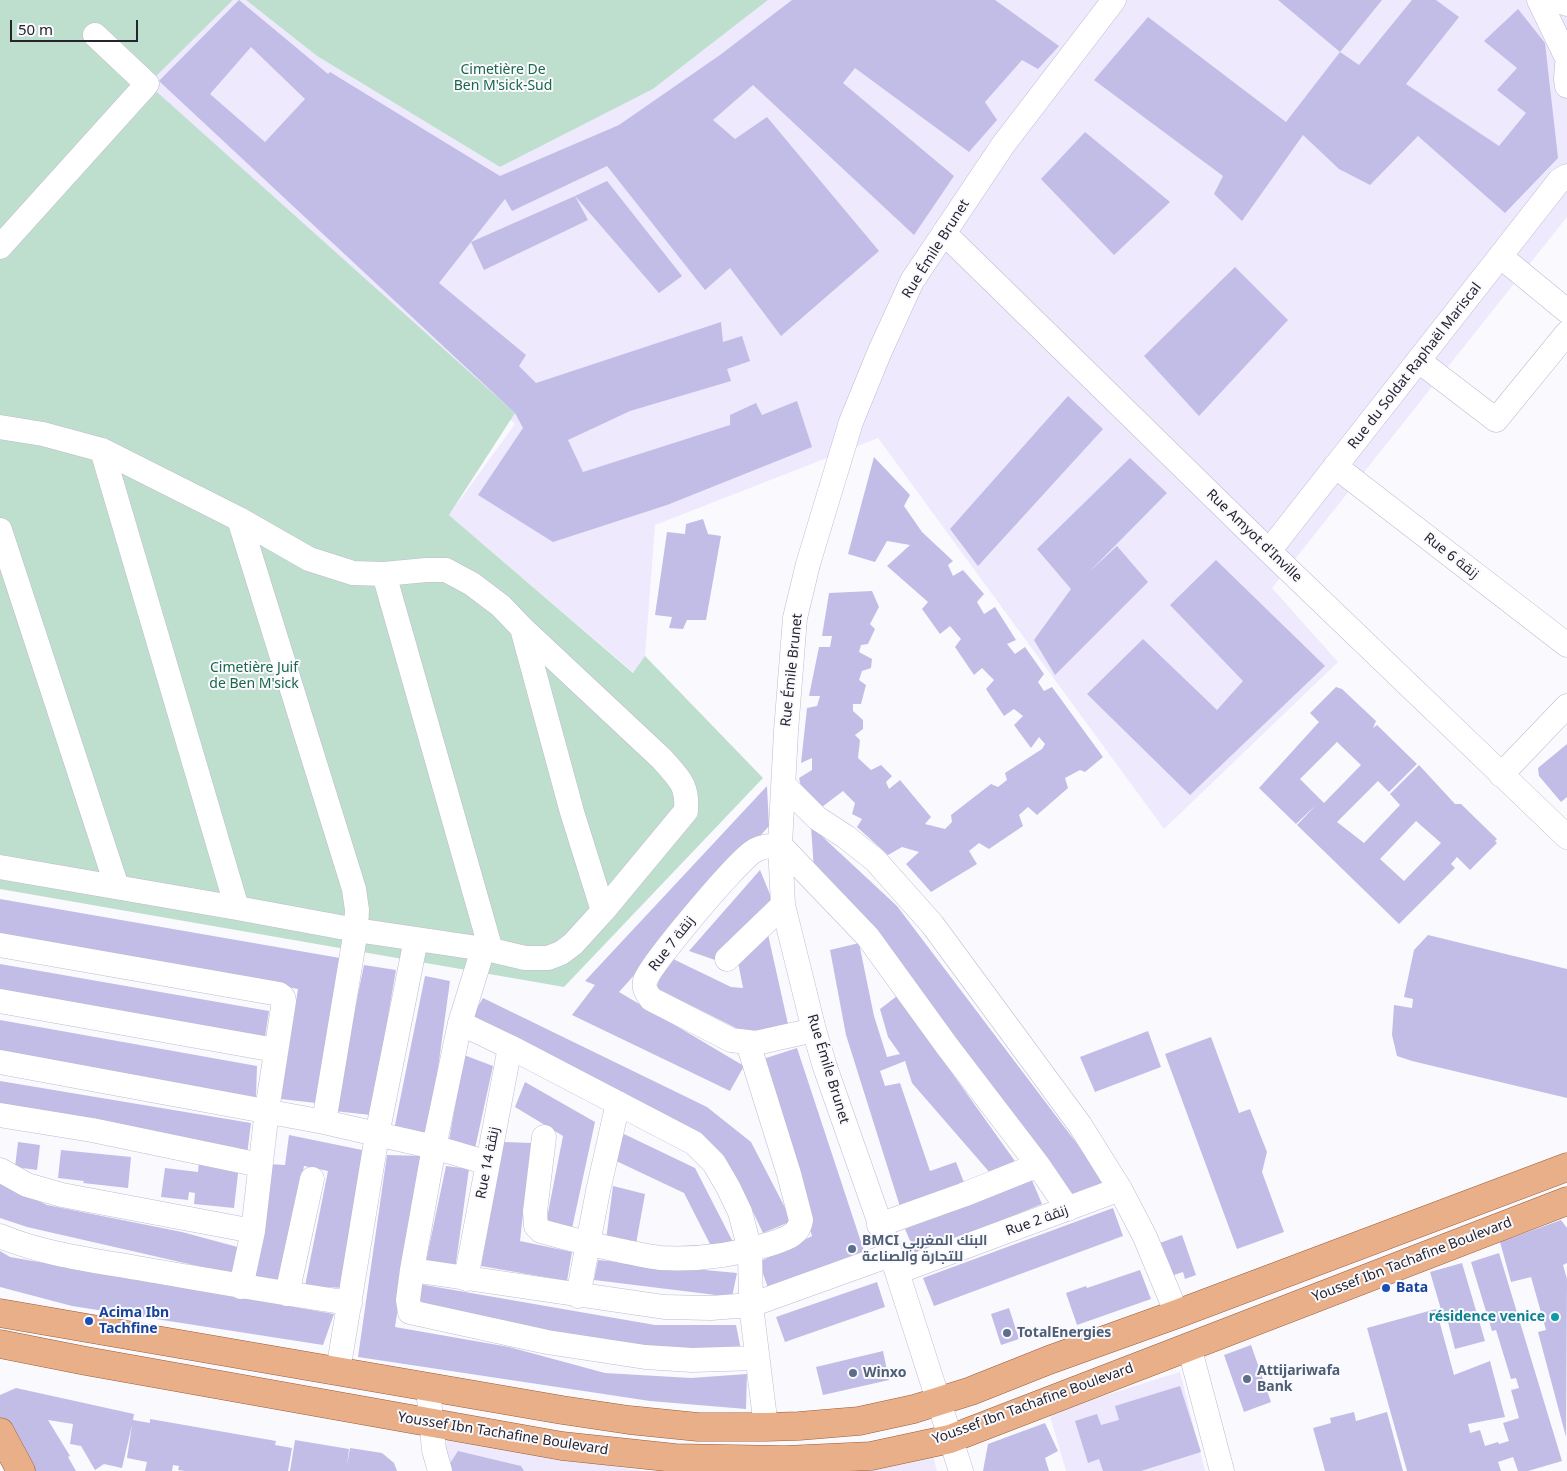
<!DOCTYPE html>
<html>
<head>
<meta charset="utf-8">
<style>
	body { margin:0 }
	#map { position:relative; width:1567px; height:1471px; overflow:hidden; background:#faf9fe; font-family:"Noto Sans",sans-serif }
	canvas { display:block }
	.scale { position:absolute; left:10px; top:20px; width:128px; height:22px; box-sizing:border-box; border:2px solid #26242d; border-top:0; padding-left:6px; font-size:15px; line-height:18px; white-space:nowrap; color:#26242d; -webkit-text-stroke:4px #faf9fe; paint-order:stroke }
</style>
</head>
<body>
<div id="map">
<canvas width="1567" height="1471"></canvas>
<div class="scale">50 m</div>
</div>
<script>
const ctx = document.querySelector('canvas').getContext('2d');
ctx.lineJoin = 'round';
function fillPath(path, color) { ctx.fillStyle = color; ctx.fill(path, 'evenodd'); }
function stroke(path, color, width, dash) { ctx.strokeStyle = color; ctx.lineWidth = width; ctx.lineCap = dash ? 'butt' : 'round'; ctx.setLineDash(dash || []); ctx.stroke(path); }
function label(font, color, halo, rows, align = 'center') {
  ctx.font = font + ' "Noto Sans",Cairo,sans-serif'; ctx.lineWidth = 4; ctx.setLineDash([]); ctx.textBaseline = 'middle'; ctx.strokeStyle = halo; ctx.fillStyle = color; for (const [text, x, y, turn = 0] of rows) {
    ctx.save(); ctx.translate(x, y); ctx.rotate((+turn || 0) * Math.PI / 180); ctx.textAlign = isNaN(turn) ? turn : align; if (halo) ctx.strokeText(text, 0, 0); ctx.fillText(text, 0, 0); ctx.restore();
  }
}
const built = new Path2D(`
	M233,0h13l71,56 183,111 153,-78 115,-89h799v217l-295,371 66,74 -174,167 -286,-391 -223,87 -10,131 -11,17 -185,-158 66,-91 -368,-340z
	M1180,1372l25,99h-139l-17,-58z
	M448,1437l194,34h-190l-7,-20z
	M933,1456l4,15h-123z`);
const green = new Path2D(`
	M0,0h233l-85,84 367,329 -66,102 184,158 12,-17 118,122 -199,209 -564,-98z
	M246,0h522l-115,89 -153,78 -183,-111z`);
const building = new Path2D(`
	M239,0l89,74 2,-2 170,104 119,-51 101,-70 72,-55h203l64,46 -21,23 -16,-9 -37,42 12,18 -28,32 -114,-84 -12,15 111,93 -40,59 -161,-150 -40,35 22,19 32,-22 112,134 -98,85 -51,-68 -25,22 -98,-124 -95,45 -7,-12 -34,43 104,-46 13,24 -104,50 -13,-28 -32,41 87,72 -7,11 17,17 185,-61 2,20 19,-6 8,25 -23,8 4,12 -101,30 -62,29 15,32 147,-47v-10l26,-12 6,12 35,-14 15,46 -145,58 -114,37 -75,-47 45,-67 -8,-15 -356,-332zM251,47l54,52 -40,43 -55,-48z
	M1278,0h104l-42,52z
	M1412,0h24l23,17 -53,67 93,62 27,-33 -29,-23 20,-22 -33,-27 34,-32 27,34 13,115 -53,55 -87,-77 -48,49 -31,-16 -36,-34 -61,86 -28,-27 9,-18 -129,-96 54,-63 138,105 54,-70 19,13z
	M1085,132l85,70 -56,53 -73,-76z
	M607,181l75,95 -23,17 -84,-97z
	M1235,267l53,53 -89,96 -55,-60z
	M1068,396l35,33 -125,137 -28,-37z
	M874,457l36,38 -6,11 18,26 31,29 -5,4 5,11 10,-6 21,24 -7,8 7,12 11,-7 21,33 -9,4 8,10 10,-7 19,27 -6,8 6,9 8,-4 51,70 -18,15 -5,-2 -15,8 3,10 -31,27 -9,-8 -9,8 4,11 -34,23 -10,-6 -10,8 8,13 -46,28 -25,-28 13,-12 -17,-5 -14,8 -31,-28 5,-8 -10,-5 3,-11 -12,-12 -29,22 -10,-12 -5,-23 13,-8v-12l-11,5 6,-55 10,-2 3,-10h-11l10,-49h11l2,-11h-10l7,-43 43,-2 7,16 -9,17 5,5 -7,15 -7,1 -2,7 13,7 -1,9 -9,3 -3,9 7,5 -5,19h-8v7l10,9v9l-8,6 5,5 -2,18 13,12 10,-5 11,11 -6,6 3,7 11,-9 31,37 -6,7 20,5 7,-7 -1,-7 40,-31 7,3 9,-7 -2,-7 37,-24 3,-5 -6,-7 -8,11 -17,-23 9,-9 -9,-7 -10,7 -18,-27 8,-9 -12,-12 -8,7 -19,-28 6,-8 -11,-13 -10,8 -18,-25 6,-7 -41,-36 23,-21 -23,-4 -12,21 -27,-8z
	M1130,458l37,35 -78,79 28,-26 31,36 -93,93 -21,-35 37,-51 -34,-40z
	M703,519l5,15 13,2 -15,84h-19l-4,9 -14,-1 3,-11 -17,-2 12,-83 18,2 1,-10z
	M1216,560l109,106 -135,129 -103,-101 56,-55 74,71 26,-29 -73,-76z
	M1336,687l6,2 34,32 -3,7 4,-3 40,39 -28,28 -11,-11 -41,41 27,21 36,-38 -10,-11 29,-29 36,39h6l36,35 -2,2 2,2 -27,27 -13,-13 -6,7 4,4 -56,56 -102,-99 19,-20 -20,19 -37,-36 60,-66 -9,-9zM1337,742l24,23 -37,38 -24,-24zM1416,821l25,22 -37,38 -24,-22z
	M1567,744v53l-6,5 -22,-26 -1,-8z
	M767,786l2,40 -150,166 125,74 -14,25 -158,-76 23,-30 -10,-4z
	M811,826l86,80 209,276 -32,16 -260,-327z
	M760,870l12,29 -54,62 -29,-10z
	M0,899l340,59 -24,145 -35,-4 17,-110 -298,-56z
	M767,930l21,94 -42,9 -90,-45 13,-31 62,30 12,1 -6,-31z
	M1428,935l139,34v129l-155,-37 -15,-5 -5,-21 2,-30 18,3 1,-9 -9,-2 10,-47z
	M859,943l15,73 13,41 13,-3 -12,-17 -8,-28 17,-13 120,168 -26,10 -79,-91 -7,-22 -25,10 5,15 15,-3 30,88 26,-9 11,28 -65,23 -56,-178 -16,-85z
	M0,964l269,47 -4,26 -265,-43z
	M364,965l32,5 -25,145 -37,-4z
	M425,976l25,5 -21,153 -35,-4z
	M483,998l224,109 44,35 41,79 -29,12 -18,-38 -16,-27 -260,-147z
	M0,1020l257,46 -1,31 -256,-45z
	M1148,1031l13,36 -66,25 -15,-35z
	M1211,1037l28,76 11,-4 17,43 -5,20 22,60 -47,17 -72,-195z
	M797,1048l67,203 -96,37 -9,-26 53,-26 -52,-176z
	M464,1055l29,11 -19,87 -26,-7z
	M0,1081l251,42 -4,32 -247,-43z
	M525,1082l70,40 -24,111 -26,-5 18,-92 -48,-29z
	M624,1134l71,34 38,74 -22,4 -27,-53 -72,-34z
	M289,1135l78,16 -23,137 -39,-2 23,-115 -24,-5 -23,116 -31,-6 19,-112 16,1z
	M18,1142l22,3 -3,25 -22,-3z
	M504,1142l27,1 -11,98 52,11 -5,29 -86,-15z
	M61,1150l70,7 -3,31 -45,-5 1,-2 -26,-3z
	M387,1155l35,1 -27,171 114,20 96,26 86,5 56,-4 -1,35 -96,-8 -292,-44z
	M199,1161l40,4 -5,43 -40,-4 1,-11 -6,-1 -1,8 -27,-3 4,-29 33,4z
	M446,1166l23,3 -14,101 -30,-4z
	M1031,1178l11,26 -126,51 -11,-26z
	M0,1182l47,23 135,27 63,17 -8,26 -210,-48 -27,-9z
	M613,1186l32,8 -9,50 -30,-4z
	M1113,1208l10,28 -189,70 -11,-28z
	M1561,1220l6,8v35l-4,2 4,14 -1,158 -28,-105 8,-2 -15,-53 -20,5 -11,-40z
	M1182,1235l14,40 -11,4 -2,-7 -15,5 -11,-33z
	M0,1251l10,6 324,57 -11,31 -251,-39 -72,-19z
	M1499,1253l63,208 -34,10h-10l-5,-14 -15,5 3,9h-94l-40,-143 69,-19 18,66 36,-14 15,56 -37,7 2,9 10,-3 5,16 13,-4 1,2 10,-3 -6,-18 16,-5 -8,-28 8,-2 -3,-10 -5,1 -15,-49 -4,1 -21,-69z
	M598,1260l139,13 -5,24 -138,-17z
	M1462,1263l23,78 -30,8 -7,-27 -3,1 -15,-51z
	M1140,1270l11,29 -74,26 -11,-32 20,-7 1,2z
	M877,1282l8,25 -100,35 -9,-25z
	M419,1284l236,41h81l5,25 -70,4 -254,-44z
	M1009,1308l10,31 -18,6 -10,-31z
	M1251,1345l20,57 -27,10 -20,-57z
	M883,1351l6,29 -66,15 -7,-28z
	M1180,1386l21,66 -60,19h-38l-4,-12 -11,4 -13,-42 22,-7 4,11 18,-5 -4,-14z
	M16,1388l118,26 -1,6 17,3v-4l126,22 -1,4 17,3 -4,23h-103l-7,-1 1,-4 -6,-1 -1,6h-27l2,-9 -20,-4 5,-33 -10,43 -18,-4 -9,6 -14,-24 -11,-2 3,-20 -25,-4 22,36 -2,1 8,14h-48l-28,-50v-26z
	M1354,1412l2,9 31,-9 16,59h-78l-12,-43 18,-5 -1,-5z
	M1045,1423l13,28 -13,7 4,13h-66l5,-27z
	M295,1440l54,9 -2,16 3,-17 32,5 12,10 3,8h-107z
	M458,1451l63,15 3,5h-79z`);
const minor = new Path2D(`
	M1539,0l28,58
	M1556,0l11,4
	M1567,65l-1,14 1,7
	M944,233l325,318 298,286
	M0,247l147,-163 -52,-49
	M1500,256l67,55
	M1419,361l77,59 71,-87
	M0,427l43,7 59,16 137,69 70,40 44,14 31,1 107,376
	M102,450l135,458
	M1335,466l232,179
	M239,519l115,370 3,21 -1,20 -32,192
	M0,530l117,357
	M1269,551l291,-371 7,-4
	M522,628l140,131c17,20 26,25 24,52l-83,100
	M1501,775l66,-69
	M784,785l33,33 29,19 29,23 57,64 148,201 40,64 25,48 32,77
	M0,867l237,41 119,22 135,20 34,8h23l13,-5 12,-9 30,-33 -31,-99 -50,-184 -21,-22 -29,-22 -26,-14h-20l-42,4
	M0,945l279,49 4,3 1,4 -17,109 -14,121 -191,-36 -35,-10 -27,-15
	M483,949l-23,74 -26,124 -22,123 -4,30 2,12 137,30 98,15 47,3 65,-2
	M727,959l56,-54
	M0,1001l275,49
	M460,1023l50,24 184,96 20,20 14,24 12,25 10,38 1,55 15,122
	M814,1030l-58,13 -25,-3 -80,-41c-4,-6 -8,-11 -6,-18 4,-15 93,-121 109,-130 7,-5 17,-5 26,-6l88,92 79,109 91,119 30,44
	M0,1062l324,60 110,25 54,16
	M0,1115l92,15 168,35
	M544,1137l-9,75 1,14 5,5c28,8 57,15 86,21 11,2 22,5 34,6 37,2 74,-3 109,-14 14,-5 29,-8 31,-24l-12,-46 -41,-131
	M879,1225l84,-30 75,-30
	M0,1236c43,18 91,24 137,32 71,12 142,25 213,35
	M412,1270l252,37 47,1 40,-3 139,-50
	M897,1272l223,-83
	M466,1279l44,-232
	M241,1287l12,-56
	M287,1294l25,-115
	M578,1296l20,-105 20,-88
	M1189,1346l33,125
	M338,1371l39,-236 39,-196
	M428,1388l6,62 6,21
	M961,1471l-64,-199 -72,-205 -11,-37 -31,-125 -3,-60 6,-114 9,-113 13,-54 43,-142 29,-71 32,-70 91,-136 111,-145`);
const major = new Path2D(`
	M0,1313l562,97 67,10 69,7h68l33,-1 60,-5 55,-12 57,-18 78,-31 128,-46 390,-147
	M0,1344l86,17 476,85 113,12 110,2 86,-4 79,-17 617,-238
	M0,1432l21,39`);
const markers = [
	[852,1249,5,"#5c6f8a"],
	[1386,1288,5,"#1a4fb4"],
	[1555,1317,5,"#0f9aa8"],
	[89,1321,5,"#1a4fb4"],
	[1007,1333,5,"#5c6f8a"],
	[853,1373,5,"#5c6f8a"],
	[1247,1379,5,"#5c6f8a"]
];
const parkNames = [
	["Cimetière De",503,70],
	["Ben M'sick-Sud",503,86],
	["Cimetière Juif",254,668],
	["de Ben M'sick",254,684]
];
const streetNames = [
	["Rue Émile Brunet",936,249,-58],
	["Rue du Soldat Raphaël Mariscal",1415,366,-52],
	["Rue Amyot d'Inville",1254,536,44],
	["Rue 6 زنقة",1451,556,38],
	["Rue Émile Brunet",792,670,-84],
	["Rue 7 زنقة",672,944,-52],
	["Rue Émile Brunet",828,1069,73],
	["Rue 14 زنقة",488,1163,-79],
	["Rue 2 زنقة",1037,1221,-20],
	["Youssef Ibn Tachafine Boulevard",1412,1260,-21],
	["Youssef Ibn Tachafine Boulevard",1033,1404,-20],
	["Youssef Ibn Tachafine Boulevard",503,1434,9]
];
const serviceNames = [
	["BMCI البنك المغربي",862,1241],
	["للتجارة والصناعة",862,1257],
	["TotalEnergies",1017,1333],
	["Attijariwafa",1257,1371],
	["Bank",1257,1387],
	["Winxo",863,1373]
];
const transitNames = [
	["Bata",1396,1288],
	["Acima Ibn",99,1313],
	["Tachfine",99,1329]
];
const cultureNames = [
	["résidence venice",1545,1317]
];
fillPath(built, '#eee9fc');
fillPath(green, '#bedfce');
fillPath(building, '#c1bde7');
stroke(minor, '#c0bad1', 25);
stroke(major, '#9c5c34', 29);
stroke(minor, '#fff', 24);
stroke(major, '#e9af88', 28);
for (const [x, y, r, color] of markers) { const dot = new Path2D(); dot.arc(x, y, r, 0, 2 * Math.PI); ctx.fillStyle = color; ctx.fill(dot); stroke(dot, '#faf9fe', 2); }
label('14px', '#196748', '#faf9fe', parkNames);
label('14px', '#26242d', '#faf9fe', streetNames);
label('bold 14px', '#4e5e75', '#faf9fe', serviceNames, 'left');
label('bold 14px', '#164399', '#faf9fe', transitNames, 'left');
label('bold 14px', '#0d838f', '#faf9fe', cultureNames, 'right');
</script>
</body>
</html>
